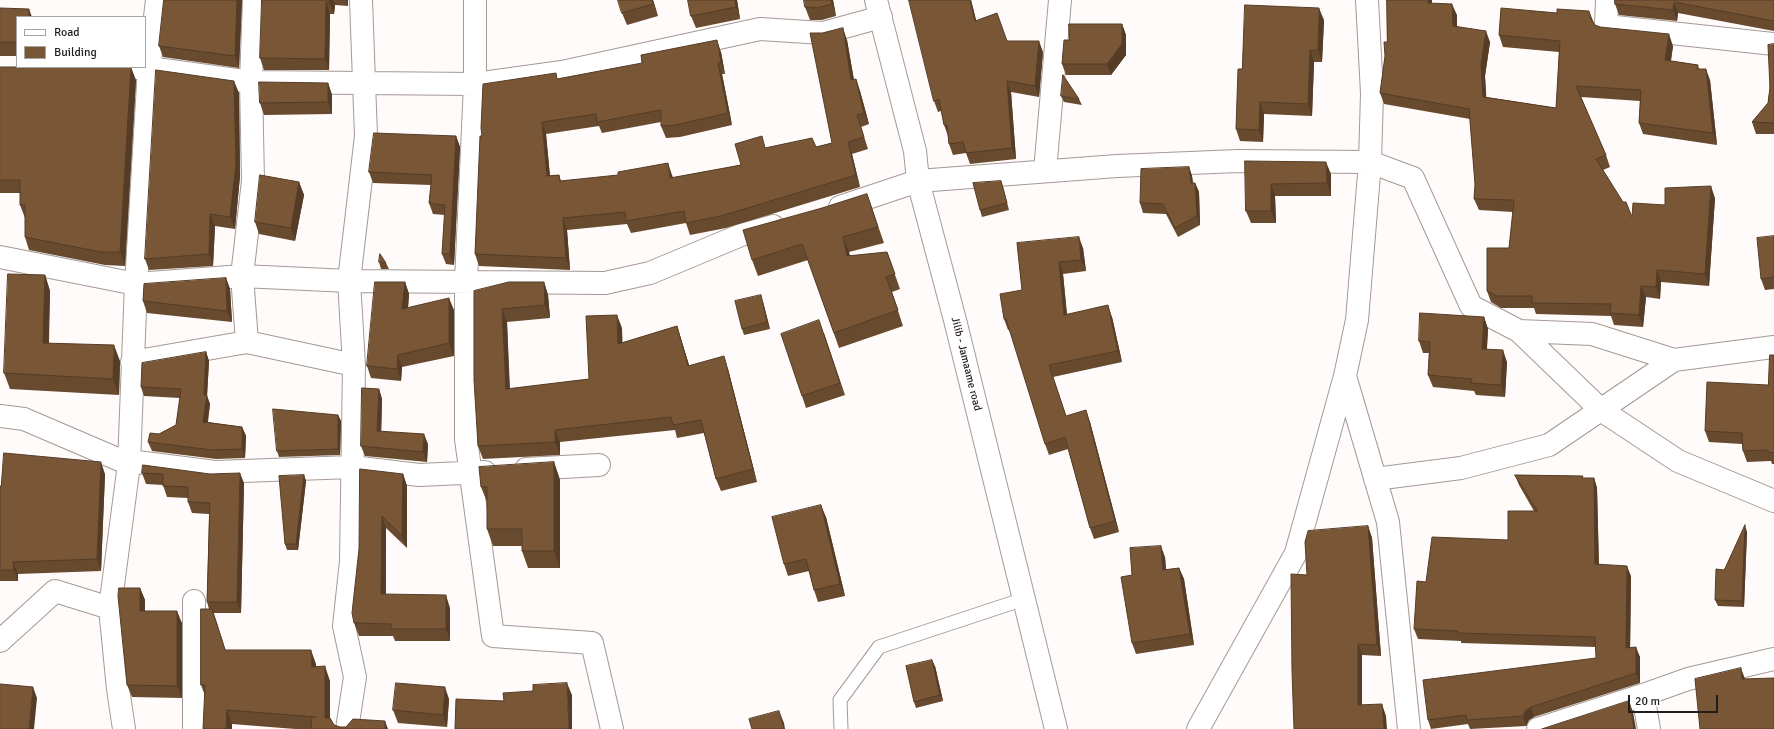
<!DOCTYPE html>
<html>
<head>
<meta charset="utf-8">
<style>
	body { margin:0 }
	#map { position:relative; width:1774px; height:729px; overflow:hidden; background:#fefbfa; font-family:Signika,sans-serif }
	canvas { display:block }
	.legend { position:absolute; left:16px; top:16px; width:130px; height:52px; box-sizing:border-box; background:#fff; border:1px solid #a6a5a4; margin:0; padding:5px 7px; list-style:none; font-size:12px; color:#211d1b }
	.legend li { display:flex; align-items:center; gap:8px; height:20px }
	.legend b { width:20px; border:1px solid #a6a5a4 }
	.scale { position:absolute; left:1628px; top:695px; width:90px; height:18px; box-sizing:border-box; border:2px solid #211d1b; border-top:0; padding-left:5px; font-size:12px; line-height:14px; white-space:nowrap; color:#211d1b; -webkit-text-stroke:3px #fff; paint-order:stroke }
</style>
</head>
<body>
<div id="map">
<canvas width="1774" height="729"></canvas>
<ul class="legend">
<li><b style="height:5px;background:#fff"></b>Road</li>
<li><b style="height:11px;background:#795636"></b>Building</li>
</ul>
<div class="scale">20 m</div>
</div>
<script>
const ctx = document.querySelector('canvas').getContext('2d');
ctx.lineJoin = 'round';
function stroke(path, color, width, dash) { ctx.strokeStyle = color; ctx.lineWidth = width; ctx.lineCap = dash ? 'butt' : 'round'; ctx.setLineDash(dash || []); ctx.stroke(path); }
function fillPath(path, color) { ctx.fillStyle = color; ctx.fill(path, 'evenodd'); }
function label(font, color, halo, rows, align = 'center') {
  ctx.font = font + ' Signika,sans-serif'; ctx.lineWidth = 4; ctx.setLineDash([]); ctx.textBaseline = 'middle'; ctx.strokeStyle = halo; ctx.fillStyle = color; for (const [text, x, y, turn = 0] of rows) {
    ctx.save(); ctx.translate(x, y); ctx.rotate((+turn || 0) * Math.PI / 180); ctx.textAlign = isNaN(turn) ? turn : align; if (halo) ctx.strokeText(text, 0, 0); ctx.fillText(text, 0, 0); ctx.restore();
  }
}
const lane = new Path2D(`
	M841,729l-1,-29 39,-53 145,-48`);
const street = new Path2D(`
	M475,0v84l-9,197v158l27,197 99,7 20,86
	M1607,0l-1,26 168,18
	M101,68h48l102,14 224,2 87,-12 198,-43 63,4 58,-16
	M1045,171l15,-171
	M840,207l78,-26 199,-15 121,-5 132,1 43,16 58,128 48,25 73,3 82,26 100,-13
	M0,257l136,27 106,-8 107,5 256,2 45,-10 91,-38 32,-9
	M1519,331l82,79 77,51 96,40
	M247,342l-5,-66 11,-95 -2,-99 3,-82
	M132,362l115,-20 107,23
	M1345,376l43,146 21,207
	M0,416l24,3 105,45 8,-2 78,10 137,-5 67,8 66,-3
	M526,469l73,-4
	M1375,479l86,-11 88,-23 125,-85
	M0,641l55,-50 55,17
	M1643,695l6,34
	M124,729l-6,-40 -8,-81 19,-144 7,-180 13,-216 8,-68
	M194,729v-128
	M347,729l8,-52 -11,-51 7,-65 3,-196 -5,-84 17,-145 -5,-136
	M1198,729l98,-176 49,-177 12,-56 13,-158 2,-69 -5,-93
	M1538,729l105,-34 45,-16 86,-20`);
const primary = new Path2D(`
	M876,0l39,151 3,30 37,139 101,409`);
const wall = new Path2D(`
	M164,0h78l-3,68 -76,-11 -4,-11z
	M262,0h86v6l-13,-1 -1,9h-4l-1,56h-65l-4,-12z
	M653,0l5,16 -31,9 -5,-12z
	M688,0h49l3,19 -44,9 -5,-12z
	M833,0l3,16 -14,4h-12l-5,-13z
	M909,0h62l5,20 31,21 36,11 -4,45 -28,-5 5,67 -46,5 -4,-11 -13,2 -4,-11 -1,-8 -4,-11 -3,-14 -3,1 -4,-11z
	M1774,0v31l-96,-18 -1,8 -58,-6 -4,-11z
	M1432,3l25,12v11l33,16 -5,34 1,21 70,11 3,-56 -56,-5 -4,-12 95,-11 1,1 5,2 73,19 -2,15 27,4 1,4 11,11 7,65 -74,-11 -4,-11 1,-22 -59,-4 25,58 4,12 -7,3 29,47 33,-12 50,-7 -6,88 -48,-4 -1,17 -14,-2 -3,30 -29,-2 -3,-9 -75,-2 -2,-6h-33l-10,-6 -4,-11 22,-43 4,-36 -34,-2 -5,-11 1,-15 -5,-65 -86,-15 -4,-11 7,-51z
	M0,8l17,9v39h-17z
	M1324,20l-2,42h-8l-2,54 -48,-2 -1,28 -23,-1 -4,-12 6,-60z
	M1122,24l4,11v20l-15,20h-45l-4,-11 7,-24z
	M847,40l7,40 2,-1 4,12 9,33 -8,3 7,22 -16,5 8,33 -134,41 -36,7 -4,-12 -55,10 -4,-9 -60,6 3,40 -91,-4 -4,-12 7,-118 76,-57 163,-27 4,22h-3l10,51 -52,12 -14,1 -5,-12v-4l-59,11 -3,-7 -53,8 4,42 9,-1 2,6 111,-6 1,3 68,-13 25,-17 50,-1 16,-4z
	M1774,44v90h-18l-4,-12 16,-19z
	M0,67l136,13 -11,186 -20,-1 -76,-15 -4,-13v-19l-5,-13v-12h-20z
	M328,83l4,12v19l-68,1 -4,-12z
	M239,93l1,83 -5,53 -20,-3 -2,40 -64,4 -4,-11z
	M1061,96l18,3 3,6 -18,-3z
	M456,136l4,11 -6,118 -8,-1 -4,-10 3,-39 -12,-1 -4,-11 2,-18 -58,-2 -4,-11z
	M1245,161l86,13v22h-56l1,27h-25l-5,-12z
	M1189,167l3,9 1,7h2l4,9 1,33 -22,12 -12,-23 -23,-1 -3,-10z
	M1001,181l2,6 6,23 -27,7 -2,-7z
	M299,182l5,13 -9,46 -36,-7 -4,-12z
	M867,194l17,49 -35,9 1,4 37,-4 13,37 -8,3 11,34 -64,22 -31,-88 -50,16 -6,-16 70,-52z
	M1774,236v53l-9,1 -4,-11z
	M1017,243l66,5 3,23 -23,3 4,40 45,3 10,45 -69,15 13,39 24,6 29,110 -25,7 -4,-11 -22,-79 -19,6 -4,-11 -35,-114h-2l-4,-11 18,-29z
	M379,262l7,1 3,6h-8z
	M45,275l5,16 -1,52 71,18 -1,34 -109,-6 -6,-16z
	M226,278l4,11 2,33 -85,-9 -4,-12z
	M405,282l4,12 -1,14 46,2v46l-52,11 -1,14 -30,-3 -4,-12z
	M544,282l4,13 2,23 -43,4 3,67 79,-10 33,-51v15l55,-17 12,39 39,4 29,113 -36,9 -5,-12 -12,-46 -27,5 -2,-8 -115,12v13l-77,4 -5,-13 -4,-155z
	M763,302l7,27 -26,6 -2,-6z
	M1484,317l4,12 -1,20 20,13 -2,35 -29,-2 -2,-4 -41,-4 -5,-12 1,-22h-6l-4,-12z
	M824,333l21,62 -39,13 -4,-12z
	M206,352l3,9 -2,35 3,8 -2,18 34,5 4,9 -1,22 -29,1 -64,-8 -4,-9 11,-8 17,-9 4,-27 -36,-2 -3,-9z
	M1774,355v109h-2l-1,-3 -24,1 -4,-11 -1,-7 -33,-2 -4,-11 63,-46z
	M379,389l3,10 -1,33 47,12 -1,18 -62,-6 -4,-10z
	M338,415l3,6 -1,34 -61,2 -2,-6z
	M554,462l6,18v88h-32l-6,-17v-5h-29l-6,-17v-27l-6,-15z
	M143,465l101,18 -3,130h-28l12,37 91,14v3l14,14v37l4,7 6,2 48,2h-93l-63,-5 -28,-31 -3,-8 8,-76 -2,-7 2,-88 -17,-1 -4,-11v-4l-21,-1 -4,-12 -17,-1 -4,-11z
	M105,474l-4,97 -83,3v7h-18v-95z
	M403,474l4,12v62l-21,-20v67l64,13v33h-55l-2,-5h-34l-5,-13 5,-74z
	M304,475l2,6 -8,69h-11l-2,-6z
	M1515,475l68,1v2h11l3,10 2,76 32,12 -1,71 10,10v26l-106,34 -5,3 -3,6 -56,3 -2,-5 -37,5 -3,-9 168,-62v-11l-135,-4v-2l-43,-2 -4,-10 12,-47 82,-42 26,-29 -15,-26z
	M826,517l19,79 -27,6 -4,-12 -5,-19 -21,5 -4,-12z
	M1368,526l4,12 9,118 -19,-1v50l24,11 -92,13 13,-154z
	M1747,532l-3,75 -26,-1 -3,-6 9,-30z
	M1165,557l1,13 13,-2 5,11 10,66 -58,9 -4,-11v-68z
	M140,588l5,12v11l37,12v75l-50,-1 -5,-12z
	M935,666l8,35 -27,7 -2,-6z
	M449,699l-2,28 -49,-4 -5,-13z`);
const shadedWall = new Path2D(`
	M237,0h5l-3,68 -4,-12z
	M330,0h3l2,5 -1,9 -5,-12z
	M346,0h2v6z
	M652,0h1l5,16z
	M735,0h2l3,19 -4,-12z
	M831,0h2l3,16 -4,-12z
	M970,0h1l8,32 -4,-11z
	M1428,0h4v14l-4,-11z
	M326,2l4,12 -1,56 -4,-11z
	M1674,2l4,11 -1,8 -4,-11z
	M1452,4l5,11v22l-4,-11z
	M1319,8l5,12 -2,42 -4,-12z
	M29,9l3,8h-3z
	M1589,11l5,12 1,9 -4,-12z
	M1122,24l4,11v20l-15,20 -4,-11z
	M843,28l4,12 9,52 -5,-12z
	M1486,31l4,11 -5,34 2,32 -4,-11 -2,-32z
	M1669,34l4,12 -4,26 -4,-12z
	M717,40l4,12 4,22 -4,-12z
	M1039,41l4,11 -4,45 -4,-11z
	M1310,50l4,12 -2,54 -4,-12z
	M718,63l4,11 10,51 -4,-12z
	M131,67l5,13 -11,186 -5,-14z
	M1706,69l4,11 7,65 -4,-12z
	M856,79l4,12 9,33 -5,-11z
	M234,81l5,12 1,83 -5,53 -5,-12z
	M1007,81l4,11 5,67 -4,-11z
	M328,83l4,12v19l-4,-12z
	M1260,102l4,12 -1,28 -4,-12z
	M542,122l4,12 5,54 -4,-12z
	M456,136l4,11 -6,118 -4,-11z
	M848,142l4,12 8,33 -4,-12z
	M1326,162l5,12v22l-4,-13z
	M668,163l4,12 3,15 -5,-12z
	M1189,167l3,9 2,16 -3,-9z
	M299,182l5,13 -9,46 -4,-13z
	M1195,183l4,9 1,33 -3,-9z
	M1271,184l4,12 1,27 -5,-12z
	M1711,186l4,12 -6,88 -4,-12z
	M210,214l5,12 -2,40 -4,-12z
	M563,218l4,12 3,40 -4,-12z
	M843,237l6,15 4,20 -6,-16z
	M1079,237l4,11 3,23 -5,-11z
	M1059,262l4,12 5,52 -4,-11z
	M1657,270l4,12 -1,17 -4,-12z
	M45,275l5,16 -2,67 -5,-15z
	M226,278l4,11 2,33 -5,-11z
	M405,282l4,12 -2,27 -5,-12z
	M544,282l4,13 2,23 -5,-13z
	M1641,286l5,11 -3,30 -4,-12z
	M761,295l2,7 7,27 -3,-7z
	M449,298l5,12v46l-5,-13z
	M1108,305l4,12 10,45 -4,-11z
	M502,309l5,13 3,80 -4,-13z
	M617,315l5,13 1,29 -5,-13z
	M1484,317l4,12 -2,32 -4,-12z
	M677,326l16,52 -5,-12z
	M114,345l6,16 -1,34 -6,-16z
	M1503,350l4,12 -2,35 -4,-12z
	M206,352l3,9 -2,35 3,8 -4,27 -3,-9z
	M398,355l4,12 -1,14 -4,-12z
	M724,356l4,13 29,113 -4,-13z
	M379,389l3,10 -1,43 -4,-11z
	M1086,410l4,12 29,110 -4,-11z
	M338,415l3,6 -1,34 -2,-6z
	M242,427l4,9 -1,22 -3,-9z
	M555,430l5,12v13l-5,-13z
	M424,434l4,10 -1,18 -4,-10z
	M101,462l4,12 -4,97 -4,-12z
	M554,462l6,18v88l-6,-17z
	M240,473l4,10 -3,130 -4,-11z
	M403,474l4,12v62l-5,-12z
	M304,475l2,6 -8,69 -2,-6z
	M1594,478l3,10 2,86 -4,-10z
	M821,505l5,12 19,79 -5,-12z
	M382,516l4,12 -1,79 -4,-13z
	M1745,525l2,7 -3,75 -2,-6z
	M1368,526l4,12 9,118 -4,-11z
	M1161,546l4,11 2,25 -4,-12z
	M13,562l5,12v7l-4,-11z
	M1627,566l4,10 -1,81 -4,-9z
	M1179,568l5,11 10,66 -4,-11z
	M140,588l5,12 -1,23 -4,-12z
	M446,595l4,13v33l-4,-12z
	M212,609l5,14 13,41 -5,-14z
	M177,611l5,12v75l-5,-12z
	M1358,644l4,11v62l-4,-12z
	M1636,647l4,10v26l-4,-10z
	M311,650l5,14 1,17 -5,-14z
	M932,660l3,6 8,35 -3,-6z
	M325,666l5,15v48l-5,-11z
	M1741,668l4,11h-3z
	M567,683l5,12v34h-3z
	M33,687l4,11 -3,31h-5z
	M445,687l4,12 -2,28 -4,-12z
	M1629,701l4,11 3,17h-2z
	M1382,704l4,12 1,13h-3z
	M1531,707l3,10 -5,3 -3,6 -3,-10 2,-5z
	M227,710l5,14v5h-6z
	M779,711l5,12 1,6h-1z
	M385,721l3,8h-3z`);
const building = new Path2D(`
	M164,0h73l-2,56 -76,-10z
	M262,0h68l-1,2h-3l-1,57 -65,-1z
	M618,0h34l1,4 -31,9z
	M688,0h47l1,7 -45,9z
	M804,0h27l1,4 -15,4 -12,-1z
	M909,0h61l5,21 22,-8 10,28h32l-4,45 -28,-5 5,67 -46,5 -3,-11 -14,2 -2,-19h-3l-5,-26 -5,2z
	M1387,0h41v3l24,1 1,22 33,5 -5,34 2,32 73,11 4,-67 -61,-6 2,-27 56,5v-4l32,2 2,9 4,5 5,2 69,7 -4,26 33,5 -1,4h9l7,64 -74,-10 2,-33 -65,-4 30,69 -10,4 27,43h3l6,15 1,-14 32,2v-17l46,-2 -6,88 -48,-4 -1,17 -15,-1 -2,29 -29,-2 1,-9 -79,-1v-7h-35l-10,-5v-43h22l5,-48 -40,-1 1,-15 -6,-75 -89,-16 5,-37 -1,-14h3z
	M1615,0h159v21l-100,-19 -1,8 -58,-6z
	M1245,5l74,3 -1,42h-8l-2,54 -48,-2 -1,28 -23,-1 2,-60h4z
	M0,8l29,1v8h-12v25h-17z
	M1069,24h53v20l-15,20h-45l2,-24h5z
	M843,28l8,52 5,-1 8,34 -7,2 7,22 -16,5 8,33 -135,41 -35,7 -2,-12 -58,10 -1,-9 -62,6 3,40 -91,-4 5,-118h2l-1,-8 2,-44 73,-11 1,6 85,-16 -1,-8 76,-15 4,22 -3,1 10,50 -53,12 -14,1v-16l-64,12 -1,-8 -54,8 5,54 12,-1 1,6 58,-6v-3l50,-9 2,15 71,-13 -6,-21 27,-8 3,12 47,-10 4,9 16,-4 -22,-110h12z
	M1774,44v79l-22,-1 16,-19 2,-15 -2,-43z
	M0,67h131l-11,185h-19l-76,-15v-32h-5v-25h-20z
	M156,70l78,11 2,83 -6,53 -20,-3 -1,40 -64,5z
	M1063,75l16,24 -18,-3z
	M259,82l69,1v19l-68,1z
	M374,133l82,3 -6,118h-8l3,-49 -16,-2 3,-28 -63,-3z
	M1245,161l81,1 1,21 -56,1v27h-25z
	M1189,167l2,16h4l2,33 -22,12 -12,-24 -23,-1 1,-34z
	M260,175l39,7 -8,46 -36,-6z
	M1001,181l6,22 -27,7 -7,-27z
	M867,194l11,33 -35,10 4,19 40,-4 8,22 -9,3 12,33 -64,23 -32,-89 -50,16 -9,-30 79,-22z
	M1774,236v41l-13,2 -4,-41z
	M1079,237l2,23 -22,2 5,53 44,-10 10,46 -69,14 17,51 20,-6 29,111 -25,7 -25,-91 -20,7 -39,-125h-2l-4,-25 22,-4 -5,-47z
	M380,254l6,9 -7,-1z
	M8,274l37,1 -2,68 71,2 -1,34 -109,-6z
	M226,278l1,33 -84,-10 1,-17z
	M375,282h30l-3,27 47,-11v45l-51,12 -1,14 -30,-3z
	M509,282h35l1,23 -43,4 4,80 83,-10 -3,-63 31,-1 1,29 59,-18 11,40 36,-10 29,113 -37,10 -15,-59 -28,5 -2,-8 -116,13v12l-77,4 -4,-66v-89z
	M761,295l6,27 -25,7 -7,-28z
	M1420,313l64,4 -2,32 21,1 -2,35 -30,-2 1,-4 -44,-4 2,-33 -11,-1z
	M819,320l21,63 -38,13 -21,-62z
	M206,352l-2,43h3l-4,27 39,5v22l-30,1 -64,-8 2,-9 9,1 17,-9 5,-36 -40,-2 1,-24z
	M1770,355h4v98l-6,-1v-2l-25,1 -1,-18 -37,-2 2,-49 61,3z
	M362,388l17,1 -2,42 47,3 -1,18 -62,-6z
	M273,409l65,6v34l-61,2z
	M4,453l97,9 -4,97 -84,3 1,8h-14v-84h1z
	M554,462v89h-32v-22h-35v-42h-6l-2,-20z
	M143,465l67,9 30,-1 -3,129h-30l3,-99 -22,-1v-15l-25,-1v-12l-21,-1z
	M360,469l43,5 -1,62 -20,-20 -1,78 65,1v34h-55v-5l-37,-1 -2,-10 7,-64z
	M304,475l-8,69h-11l-6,-68z
	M1515,475l68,1 -1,2h12l1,86 32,2 -1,82 10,-1v26l-105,34 -6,4 -2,5 -56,4 -1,-5 -38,5 -5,-40 173,-22 -1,-21 -137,-4v-2l-44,-2 3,-48 9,1 6,-45 76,3v-29h29z
	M821,505l19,79 -26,6 -8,-31 -22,5 -12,-47z
	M1745,525l-3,76 -27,-1 1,-31 8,1z
	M1368,526l9,119 -19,-1v61l24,-1 2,25h-90l-2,-59 -1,-96 16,1 -2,-33 3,-11z
	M1161,546l2,24 16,-2 11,66 -58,9 -11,-66 11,-2 -2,-27z
	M119,588h21v23h37v75l-50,-1 -9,-89z
	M201,609h11l13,41h86l1,17 13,-1v52h5l4,7 6,2h6l7,-8 32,2v8h-74l1,-12h4l-89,-7 -1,19h-23l2,-44h-4z
	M932,660l8,35 -26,7 -8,-36z
	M1741,668l1,11 32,-1v51h-74l-5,-50z
	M396,683l49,4 -2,28 -50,-5z
	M567,683l2,46h-114l1,-30 48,2 -1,-8 30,-2v-6z
	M0,684l33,3 -4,42h-29z
	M1629,701l5,28h-92z
	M779,711l5,18h-32l-3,-10z`);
const streetNames = [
	["Jilib - Jamaame road",966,364,76]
];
stroke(lane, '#a59994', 15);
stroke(street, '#a59994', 24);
stroke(primary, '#a59994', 24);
stroke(lane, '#fff', 13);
stroke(street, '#fff', 22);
stroke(primary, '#fff', 22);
fillPath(wall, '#684a2e');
fillPath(shadedWall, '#553c26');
fillPath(building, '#795636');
stroke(building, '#553c26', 1);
label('11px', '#211d1b', '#fff', streetNames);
</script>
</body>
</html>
